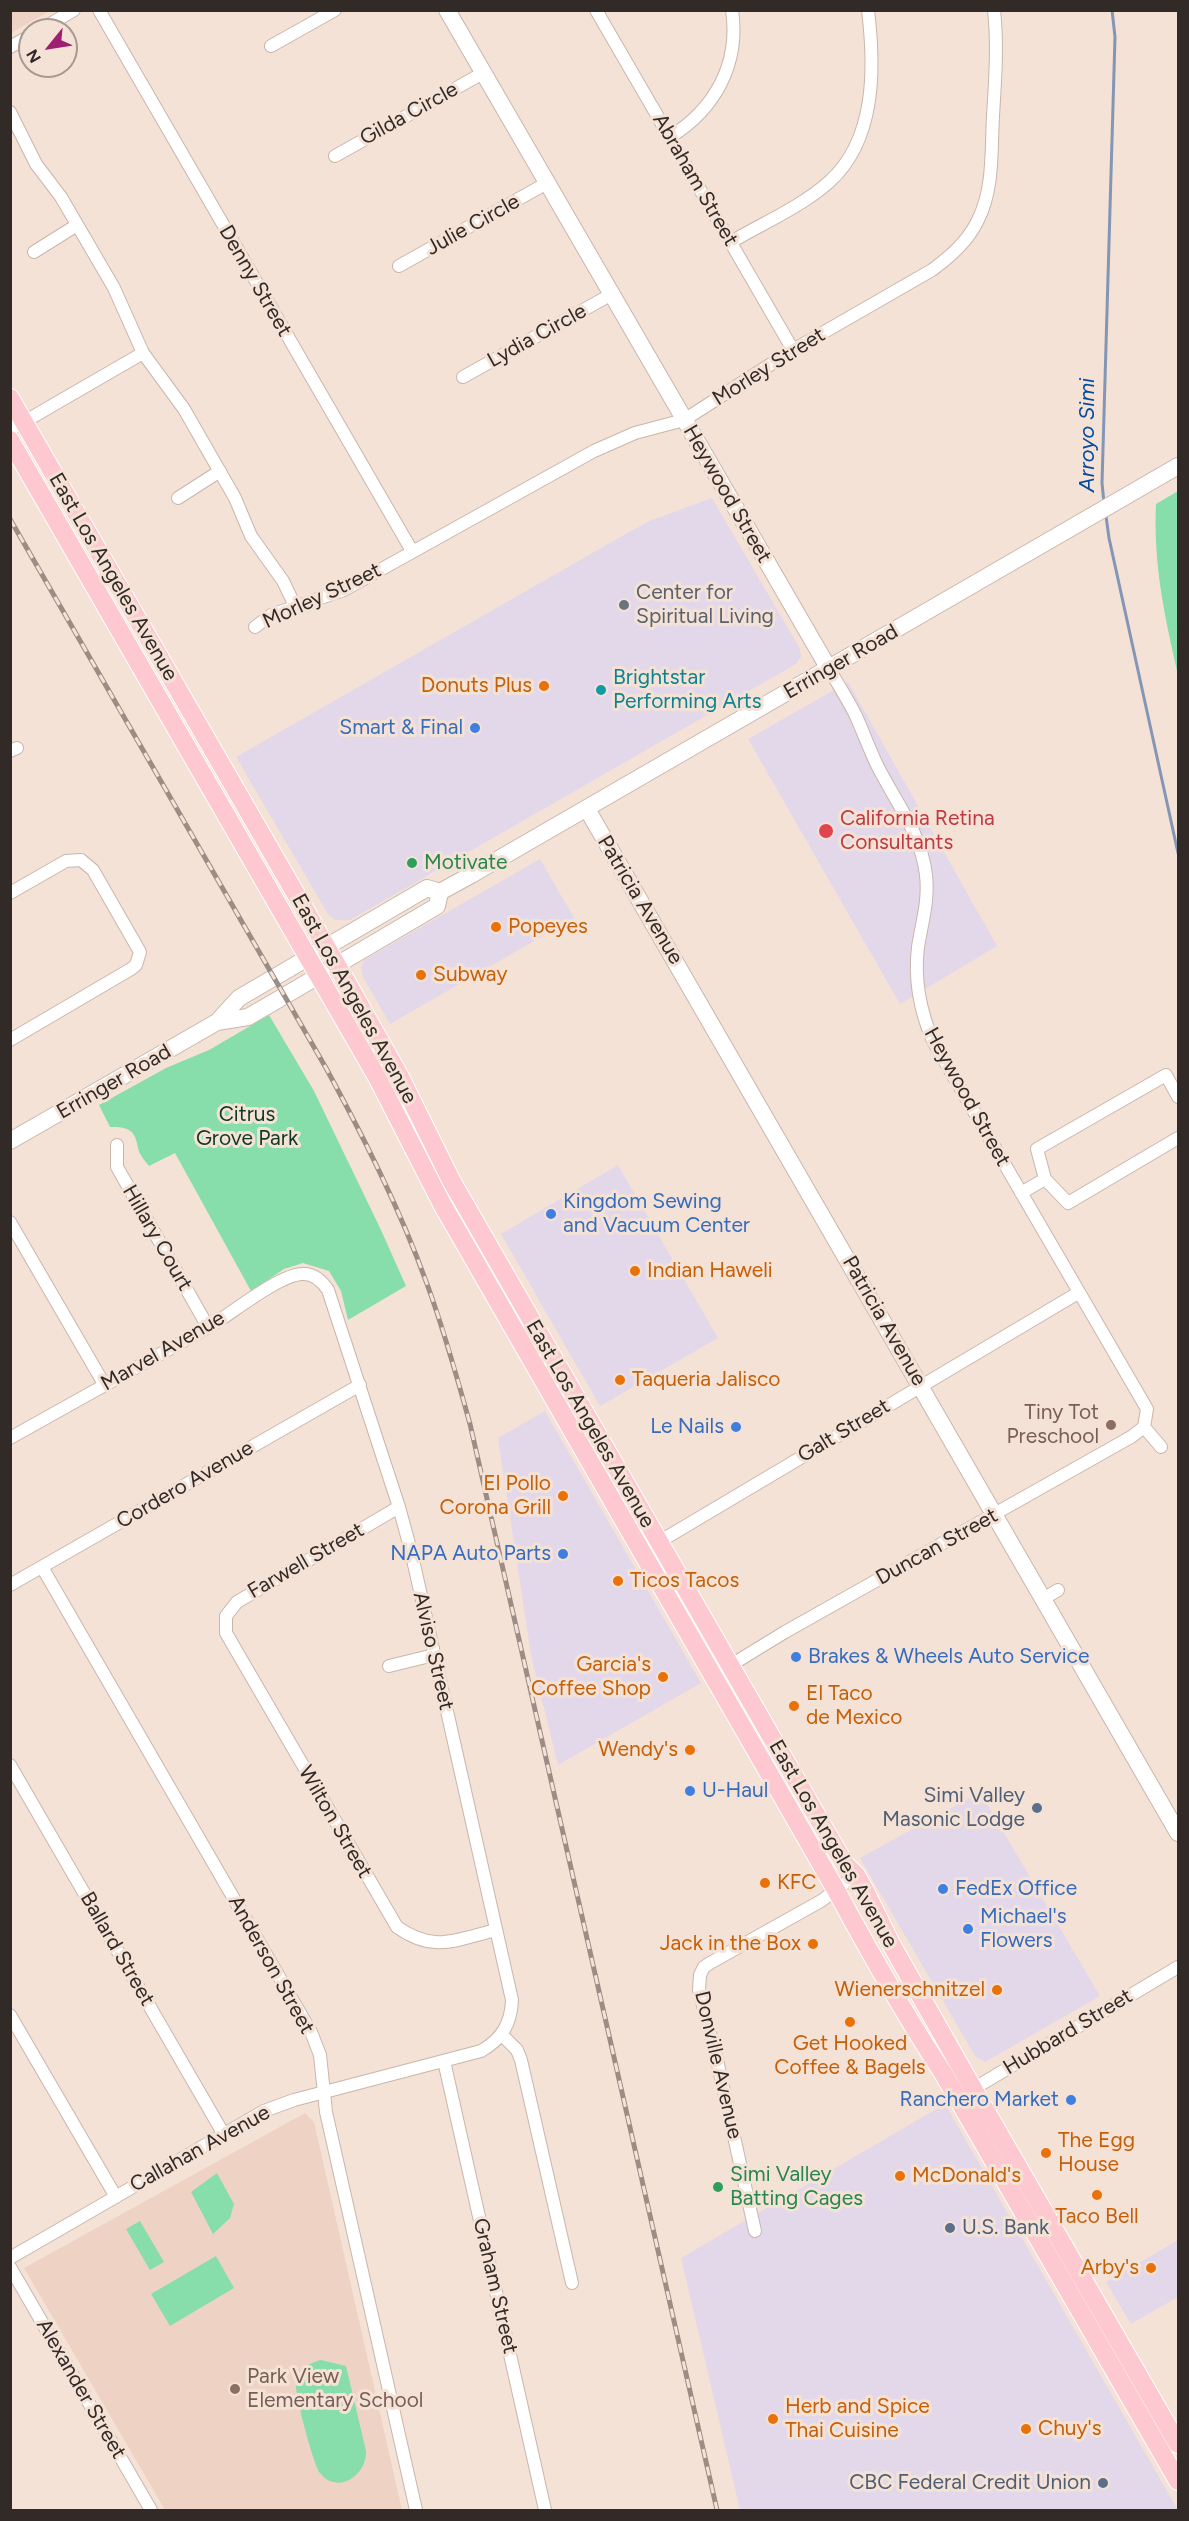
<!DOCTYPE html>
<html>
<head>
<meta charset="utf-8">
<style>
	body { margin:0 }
	#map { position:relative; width:1189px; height:2521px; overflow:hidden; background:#f5e2d6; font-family:Figtree,sans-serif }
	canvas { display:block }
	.frame { position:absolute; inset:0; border:12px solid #322a26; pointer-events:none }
	.north { position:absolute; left:18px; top:18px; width:60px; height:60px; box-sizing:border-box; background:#f5e2d6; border:2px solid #a79890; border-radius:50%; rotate:240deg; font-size:16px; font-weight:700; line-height:24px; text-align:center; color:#322a26 }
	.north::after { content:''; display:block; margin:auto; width:21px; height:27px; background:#9f1f72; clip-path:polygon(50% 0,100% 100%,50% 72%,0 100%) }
</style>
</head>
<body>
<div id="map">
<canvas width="1189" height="2521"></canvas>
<div class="frame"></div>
<div class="north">N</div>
</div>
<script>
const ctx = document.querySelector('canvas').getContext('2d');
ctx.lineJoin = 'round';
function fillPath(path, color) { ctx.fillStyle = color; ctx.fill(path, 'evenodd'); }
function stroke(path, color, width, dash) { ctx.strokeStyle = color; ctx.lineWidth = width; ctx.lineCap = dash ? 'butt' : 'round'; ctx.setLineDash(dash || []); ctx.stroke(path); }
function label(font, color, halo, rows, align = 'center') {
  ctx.font = font + ' Figtree,sans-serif'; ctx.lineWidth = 6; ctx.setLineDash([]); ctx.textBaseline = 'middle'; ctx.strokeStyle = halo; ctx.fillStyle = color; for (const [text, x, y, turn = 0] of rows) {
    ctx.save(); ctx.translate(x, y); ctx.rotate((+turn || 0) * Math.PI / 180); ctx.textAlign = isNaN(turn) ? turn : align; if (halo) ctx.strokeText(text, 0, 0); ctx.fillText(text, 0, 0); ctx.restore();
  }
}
const commercial = new Path2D(`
	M712,498l88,151 1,8 -5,7 -446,256h-15l-7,-6 -92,-157 393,-225 23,-12z
	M848,682l149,264 -97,58 -152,-265z
	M540,859l34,59 -184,106 -27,-47 -2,-9 3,-8z
	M618,1165l100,173 -118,68 -99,-172z
	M545,1411l156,272 -143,82 -27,-110 -33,-217z
	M980,1792l120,204 -115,66 -10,-6 -115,-198z
	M945,2104l233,406h-438l-59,-252z
	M1178,2240v57l-47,27 -25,-42z`);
const built = new Path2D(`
	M11,11h39l-39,22z
	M305,2113l9,9 88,388h-237l-141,-242z`);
const green = new Path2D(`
	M1178,491v184c-13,-58 -25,-110 -22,-171z
	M269,1015l45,76 67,139 25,56 -58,34 -7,-29 -12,-20 -26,-8 -19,6 -33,22 -76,-138 -26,13c-4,-5 -10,-12 -11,-18 -3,-19 -10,-21 -28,-21l-11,-22 67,-37 43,-18z
	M217,2173l17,31 -4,14 -17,16 -22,-42z
	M140,2221l24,41 -14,8 -24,-41z
	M216,2256l18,32 -64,38 -19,-32z
	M321,2360l25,6 20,85c1,25 -29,44 -46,22 -6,-7 -26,-81 -24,-90 2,-14 12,-20 25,-23z`);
const stream = new Path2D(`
	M1104,503l-2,-20 13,-446 -3,-27
	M1106,516l3,22 69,315`);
const street = new Path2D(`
	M99,10l313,541
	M596,10l197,340
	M40,30l34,-20
	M271,46l64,-36
	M10,47l20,-11
	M10,112l26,52 25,33 53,91 29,65 41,56 51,89 16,38 32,45 13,27
	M670,137c45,-28 70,-73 62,-127
	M335,156l148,-83
	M731,242c32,-19 70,-35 98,-60 47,-42 46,-114 39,-172
	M34,252l43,-27
	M399,266l148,-83
	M463,377l149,-83
	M10,430l133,-77
	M178,498l42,-27
	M255,627l16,-12 73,-25 250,-139 41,-18 49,-13 109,-70 139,-80c19,-14 36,-29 46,-50 16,-32 13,-69 15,-104 2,-35 5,-70 1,-106
	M10,751l7,-3
	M10,893l56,-32 15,-1 12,10 47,82 -4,13 -5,4 -121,71
	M1178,1097l-12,-22 -129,74 8,30 23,24 110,-65
	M117,1145v22l91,160
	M1021,1193l24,-14
	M10,1222l94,162
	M1144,1427l17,20
	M10,1438c66,-37 132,-73 197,-110 23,-13 71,-53 95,-54 12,-1 20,7 26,16l71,217 12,44 101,449c-1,24 -10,39 -31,51l-187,49 -30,11 -254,147
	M399,1507l-162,95 -11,14v17l171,294c37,26 58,13 99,3
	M652,1546l426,-253
	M42,1567l269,465 9,23 6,57 90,398
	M10,1585l350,-200
	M1043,1599l15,-9
	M389,1666l45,-11
	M711,1672l20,-7 54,-33 346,-195 13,-10 3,-18 -214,-368c-13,-30 -19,-61 -15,-94 4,-25 11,-47 8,-72 -5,-43 -32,-75 -50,-112 -7,-15 -13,-31 -20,-47 -8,-16 -18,-32 -27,-47
	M10,1765l213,368
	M10,2015l106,182
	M502,2035l15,15 4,10 51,223
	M444,2061l101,449
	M968,2092l210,-125
	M755,2231l-38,-171 -18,-70 1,-15 4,-8 6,-4 111,-62 35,-26
	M10,2267l141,243`);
const secondary = new Path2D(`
	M447,10l382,659
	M587,809l591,1024
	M217,1022l31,-5 26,-15 163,-96 3,-14
	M10,1141l207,-119 22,-24 171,-100 17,-10 13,4 31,-17 707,-409`);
const primary = new Path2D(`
	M10,398l340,590 50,89 52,105 392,681 12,12 9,16 26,53 89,157 198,343
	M10,440l367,637 65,127 394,686c34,63 68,124 107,183l235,408`);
const rail = new Path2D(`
	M10,519l316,549c38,70 74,141 101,216 17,46 30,93 43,140l247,1086`);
const markers = [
	[624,605,6,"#6b7280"],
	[544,686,6,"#e8710a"],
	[601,690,6,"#0f9aa8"],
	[475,728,6,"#3f7fe0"],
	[826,831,8,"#e0444e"],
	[412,863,6,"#2e9e5b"],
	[496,927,6,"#e8710a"],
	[421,975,6,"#e8710a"],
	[551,1214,6,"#3f7fe0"],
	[635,1271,6,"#e8710a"],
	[620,1380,6,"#e8710a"],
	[1111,1425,6,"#8d6e63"],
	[736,1427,6,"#3f7fe0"],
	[563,1496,6,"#e8710a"],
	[563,1554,6,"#3f7fe0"],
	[618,1581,6,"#e8710a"],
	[796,1657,6,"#3f7fe0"],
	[663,1677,6,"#e8710a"],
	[794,1706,6,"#e8710a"],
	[690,1750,6,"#e8710a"],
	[690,1791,6,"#3f7fe0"],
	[1037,1808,6,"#5c6f8a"],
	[765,1883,6,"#e8710a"],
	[943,1889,6,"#3f7fe0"],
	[968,1929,6,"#3f7fe0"],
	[813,1944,6,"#e8710a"],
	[997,1990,6,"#e8710a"],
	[850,2022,6,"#e8710a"],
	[1071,2100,6,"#3f7fe0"],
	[1046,2153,6,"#e8710a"],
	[900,2176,6,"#e8710a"],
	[718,2187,6,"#2e9e5b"],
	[1097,2195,6,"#e8710a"],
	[950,2228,6,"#5c6f8a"],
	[1151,2268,6,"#e8710a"],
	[235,2389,6,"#8d6e63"],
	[773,2419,6,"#e8710a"],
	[1026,2429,6,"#e8710a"],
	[1103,2483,6,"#5c6f8a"]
];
const streetNames = [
	["Gilda Circle",409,114,-29],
	["Abraham Street",695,180,60],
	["Julie Circle",473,225,-29],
	["Denny Street",255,281,60],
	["Lydia Circle",537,336,-29],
	["Morley Street",769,367,-32],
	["Heywood Street",727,494,60],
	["East Los Angeles Avenue",113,577,60],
	["Morley Street",322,596,-25],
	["Erringer Road",841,662,-30],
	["Patricia Avenue",640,900,59],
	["East Los Angeles Avenue",354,999,61],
	["Erringer Road",114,1082,-30],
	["Heywood Street",967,1097,61],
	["Hillary Court",157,1238,60],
	["Patricia Avenue",884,1321,60],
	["Marvel Avenue",163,1351,-30],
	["East Los Angeles Avenue",590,1424,60],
	["Galt Street",844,1431,-31],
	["Cordero Avenue",185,1485,-30],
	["Duncan Street",937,1547,-29],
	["Farwell Street",306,1561,-30],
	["Alviso Street",433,1651,77],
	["Wilton Street",335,1822,60],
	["East Los Angeles Avenue",833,1844,60],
	["Ballard Street",117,1949,60],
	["Anderson Street",271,1965,61],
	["Hubbard Street",1068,2032,-31],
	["Donville Avenue",718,2065,77],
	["Callahan Avenue",200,2149,-29],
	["Graham Street",495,2286,77],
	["Alexander Street",81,2389,60]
];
const worshipNames = [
	["Center for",636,593],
	["Spiritual Living",636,617]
];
const cultureNames = [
	["Brightstar",613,678],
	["Performing Arts",613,702]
];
const foodNames = [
	["Donuts Plus",532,686,"right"],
	["Popeyes",508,927],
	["Subway",433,975],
	["Indian Haweli",647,1271],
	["Taqueria Jalisco",632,1380],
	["El Pollo",551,1484,"right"],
	["Corona Grill",551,1508,"right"],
	["Ticos Tacos",630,1581],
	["Garcia's",651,1665,"right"],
	["Coffee Shop",651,1689,"right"],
	["El Taco",806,1694],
	["de Mexico",806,1718],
	["Wendy's",678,1750,"right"],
	["KFC",777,1883],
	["Jack in the Box",801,1944,"right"],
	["Wienerschnitzel",985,1990,"right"],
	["Get Hooked",850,2044,"center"],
	["Coffee & Bagels",850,2068,"center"],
	["The Egg",1058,2141],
	["House",1058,2165],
	["McDonald's",912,2176],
	["Taco Bell",1097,2217,"center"],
	["Arby's",1139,2268,"right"],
	["Herb and Spice",785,2407],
	["Thai Cuisine",785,2431],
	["Chuy's",1038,2429]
];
const shopNames = [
	["Smart & Final",463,728,"right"],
	["Kingdom Sewing",563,1202],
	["and Vacuum Center",563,1226],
	["Le Nails",724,1427,"right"],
	["NAPA Auto Parts",551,1554,"right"],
	["Brakes & Wheels Auto Service",808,1657],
	["U-Haul",702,1791],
	["FedEx Office",955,1889],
	["Michael's",980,1917],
	["Flowers",980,1941],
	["Ranchero Market",1059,2100,"right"]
];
const healthNames = [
	["California Retina",840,819],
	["Consultants",840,843]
];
const leisureNames = [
	["Motivate",424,863],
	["Simi Valley",730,2175],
	["Batting Cages",730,2199]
];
const parkNames = [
	["Citrus",247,1115],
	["Grove Park",247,1139]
];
const educationNames = [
	["Tiny Tot",1099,1413],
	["Preschool",1099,1437],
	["Park View",247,2377,"left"],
	["Elementary School",247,2401,"left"]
];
const serviceNames = [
	["Simi Valley",1025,1796],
	["Masonic Lodge",1025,1820],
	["U.S. Bank",962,2228,"left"],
	["CBC Federal Credit Union",1091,2483]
];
const waterNames = [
	["Arroyo Simi",1088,435,-90]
];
fillPath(commercial, '#e3d7ea');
fillPath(built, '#eed3c4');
fillPath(green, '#88deaa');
stroke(stream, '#8396b5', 3);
stroke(street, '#c9b6ab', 14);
stroke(secondary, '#c9b6ab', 18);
stroke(primary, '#fff', 20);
stroke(street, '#fff', 12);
stroke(secondary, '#fff', 16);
stroke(primary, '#fec8d0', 18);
stroke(rail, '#9b8d85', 5);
stroke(rail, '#f5e2d6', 3, [9]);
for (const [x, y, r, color] of markers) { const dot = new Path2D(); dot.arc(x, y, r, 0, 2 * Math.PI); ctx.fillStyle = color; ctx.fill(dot); stroke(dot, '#f5e2d6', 2); }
label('21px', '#322a26', '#f5e2d6', streetNames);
label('21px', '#5b616d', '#f5e2d6', worshipNames, 'left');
label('21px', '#0d838f', '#f5e2d6', cultureNames, 'left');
label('21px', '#c56008', '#f5e2d6', foodNames, 'left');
label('21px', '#366cbe', '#f5e2d6', shopNames, 'left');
label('21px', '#be3a42', '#f5e2d6', healthNames, 'left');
label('21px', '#27864d', '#f5e2d6', leisureNames, 'left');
label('21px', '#103923', '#f5e2d6', parkNames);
label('21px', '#785e54', '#f5e2d6', educationNames, 'right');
label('21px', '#4e5e75', '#f5e2d6', serviceNames, 'right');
label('italic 22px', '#064ba0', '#f5e2d6', waterNames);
</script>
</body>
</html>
